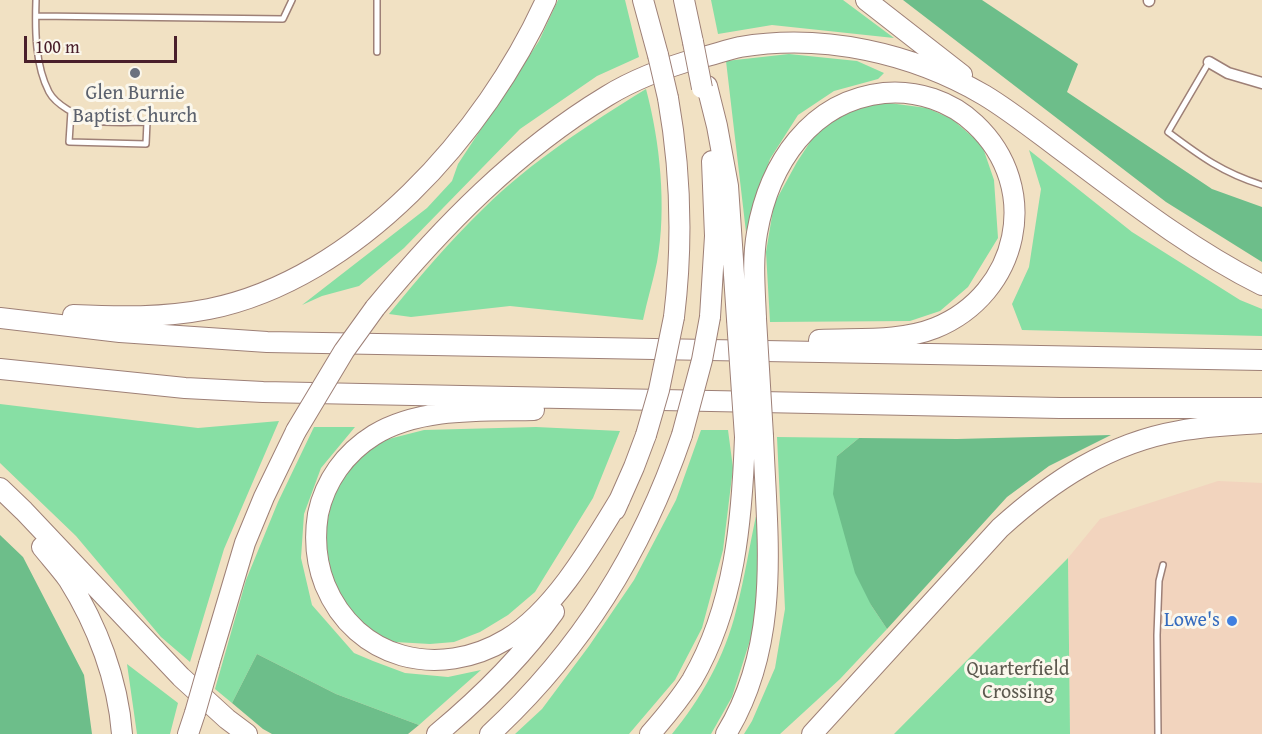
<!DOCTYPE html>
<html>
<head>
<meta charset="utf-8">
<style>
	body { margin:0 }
	#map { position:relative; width:1262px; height:734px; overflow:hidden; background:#f1e1c3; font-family:"Gentium Book Plus",serif }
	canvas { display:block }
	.scale { position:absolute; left:24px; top:36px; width:153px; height:27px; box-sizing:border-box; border:3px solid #4a1f2b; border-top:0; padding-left:8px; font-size:18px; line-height:21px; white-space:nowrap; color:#4a1f2b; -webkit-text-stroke:4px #fbf7ec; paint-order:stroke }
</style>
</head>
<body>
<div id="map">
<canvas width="1262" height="734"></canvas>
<div class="scale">100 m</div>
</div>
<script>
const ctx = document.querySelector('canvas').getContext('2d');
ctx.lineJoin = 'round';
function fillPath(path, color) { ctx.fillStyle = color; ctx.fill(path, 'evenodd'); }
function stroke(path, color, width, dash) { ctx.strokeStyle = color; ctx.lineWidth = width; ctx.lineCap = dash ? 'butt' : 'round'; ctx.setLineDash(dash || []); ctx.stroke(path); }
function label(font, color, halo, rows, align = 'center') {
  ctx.font = font + ' "Gentium Book Plus",serif'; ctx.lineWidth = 6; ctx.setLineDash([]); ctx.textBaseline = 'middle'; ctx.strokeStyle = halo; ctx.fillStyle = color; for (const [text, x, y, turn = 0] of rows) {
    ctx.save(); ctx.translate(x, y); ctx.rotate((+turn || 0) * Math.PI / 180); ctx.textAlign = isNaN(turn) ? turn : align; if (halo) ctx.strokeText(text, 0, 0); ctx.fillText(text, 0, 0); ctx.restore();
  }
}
const built = new Path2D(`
	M1218,481l44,2v251h-192l-2,-176 32,-39z`);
const green = new Path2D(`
	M558,0h67l14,57 -42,19 -77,53 -116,119 -45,38 -37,10 -20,9 125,-97 25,-27 6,-17 81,-123z
	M711,0h132l51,38 -122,-13 -54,9z
	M789,54l68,7 27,12 -6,6 -44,12 -36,24 -28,44 -24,73 -20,-171z
	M646,89c14,52 21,119 11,173 -4,19 -10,39 -14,58l-133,-14 -99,11 -22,-3c30,-37 61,-73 95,-106 48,-47 105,-84 162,-119z
	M889,103l38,5 25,11 30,26 12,35 4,58 -30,49 -28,24 -30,10 -140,1 -4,-70 8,-48 23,-42 19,-29 26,-20 28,-9z
	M1029,150l103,82 108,68 22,9v27l-240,-6 -10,-26 17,-37 12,-78z
	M0,404l198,24 81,-7 -55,128 -34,113 -29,-25 -85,-101 -76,-73z
	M314,427h41l-34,41 -17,46 -3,44 11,47 42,48 19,8 32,12 43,4 33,-7 -62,55 -83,-31 -79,-40 -25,49 -17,-14 31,-109 32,-78z
	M536,427l84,4 -27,67 -58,94 -27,23 -28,17 -26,10 -24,2 -35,-2 -20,-8 -17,-14 -14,-17 -12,-22 -7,-47 9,-44 24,-32 19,-16 47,-12z
	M701,430h27l5,38 -10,82 -21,78 -27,52 -46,54h-114l27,-25 47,-63 45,-66 42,-80z
	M777,437l82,1 -22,18 34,149 16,24 -47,50 -60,55h-36l8,-13 23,-53 10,-59z
	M758,507l3,67 -9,60 -20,63 -21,37h-39c29,-35 53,-78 64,-123 9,-34 14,-69 22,-104z
	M1068,558l2,176h-176z
	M127,664l51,39 -8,31h-33z`);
const forest = new Path2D(`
	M903,0h79l96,64 -11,28 145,97 50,18v55l-96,-60z
	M1111,435l-62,31 -42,31 -120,132 -16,-24 -16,-32 -22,-79 4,-38 22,-18 98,1z
	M0,535l23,22 61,118 8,59h-92z
	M257,654l79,40 83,31 -11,9h-136l-9,-5 -31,-26z`);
const service = new Path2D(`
	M36,0c-1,30 -1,65 13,92 7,13 28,24 42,28 17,4 38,2 56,2l-1,22 -77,-2 2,-31
	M377,0v52
	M36,16l247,3 9,-19
	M1209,62l-41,70c32,24 55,41 94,53
	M1158,734l-1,-99 2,-54 4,-16`);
const minor = new Path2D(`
	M1149,1v-1
	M1209,62l19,11 34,10`);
const motorway = new Path2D(`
	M643,0l15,55
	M684,0l9,42
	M866,0l96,75
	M707,86l10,40 11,60 9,133
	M668,98c13,73 15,145 6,219
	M375,308c67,-81 141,-157 232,-212 29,-18 60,-29 92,-38 14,-3 27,-8 41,-11 83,-14 172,6 244,48 25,15 49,34 73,52 66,49 131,101 205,138
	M73,315c46,2 90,3 136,-6 148,-30 277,-176 337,-309
	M710,317l5,-81 -3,-75
	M0,318l120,14 147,10 995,18
	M756,319c-1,-28 -4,-58 1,-86 12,-69 53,-132 127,-140 33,-3 67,8 91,31 68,64 44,170 -40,204 -35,14 -79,10 -116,12
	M0,369l185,19 78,4 797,16h202
	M534,410c-51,1 -114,-3 -160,25 -29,18 -49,46 -56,79 -4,25 -2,48 7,71 31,75 114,95 182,54 47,-28 85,-94 113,-140
	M0,488l24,23 157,166 46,42 20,15
	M615,510l19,-43 12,-32
	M42,547c8,10 18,21 26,32 29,46 50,101 54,155
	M209,664l36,-121 19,-46 32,-66
	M188,734l7,-21
	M437,734c43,-36 84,-76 117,-122
	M490,734c91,-84 152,-182 192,-299
	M650,734c15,-17 30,-35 42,-54 43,-74 50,-160 53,-243
	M726,734c56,-92 41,-196 37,-298
	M812,734l188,-206c52,-47 109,-85 179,-97 28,-5 55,-6 83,-8`);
const motorwayBridge = new Path2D(`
	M693,42l9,46
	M658,55l10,43
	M737,319l8,118
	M756,319l7,117
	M296,431l48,-80 31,-43
	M646,435l13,-45 15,-73
	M682,435l20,-75 8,-43
	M195,713l14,-49`);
const markers = [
	[135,73,6,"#6b7280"],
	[1232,621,6,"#3f7fe0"]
];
const worshipNames = [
	["Glen Burnie",135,94],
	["Baptist Church",135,117]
];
const shopNames = [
	["Lowe's",1220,621]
];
const parkNames = [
	["Quarterfield",1018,670],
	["Crossing",1018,693]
];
fillPath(built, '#f2d4be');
fillPath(green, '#87dfa4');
fillPath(forest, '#6dbe8a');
stroke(service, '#9e8077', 8);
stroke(minor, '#9e8077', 13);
stroke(motorway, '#9e8077', 22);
stroke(service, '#fff', 5);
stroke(minor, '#fff', 10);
stroke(motorway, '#fff', 20);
stroke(motorwayBridge, '#9e8077', 22, []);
stroke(motorwayBridge, '#fff', 20);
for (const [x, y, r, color] of markers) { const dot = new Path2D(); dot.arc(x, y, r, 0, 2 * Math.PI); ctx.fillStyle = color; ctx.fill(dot); stroke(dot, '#fbf7ec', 2); }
label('20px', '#5b616d', '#fbf7ec', worshipNames);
label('20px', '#366cbe', '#fbf7ec', shopNames, 'right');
label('20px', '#5c594f', '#fbf7ec', parkNames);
</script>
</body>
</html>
